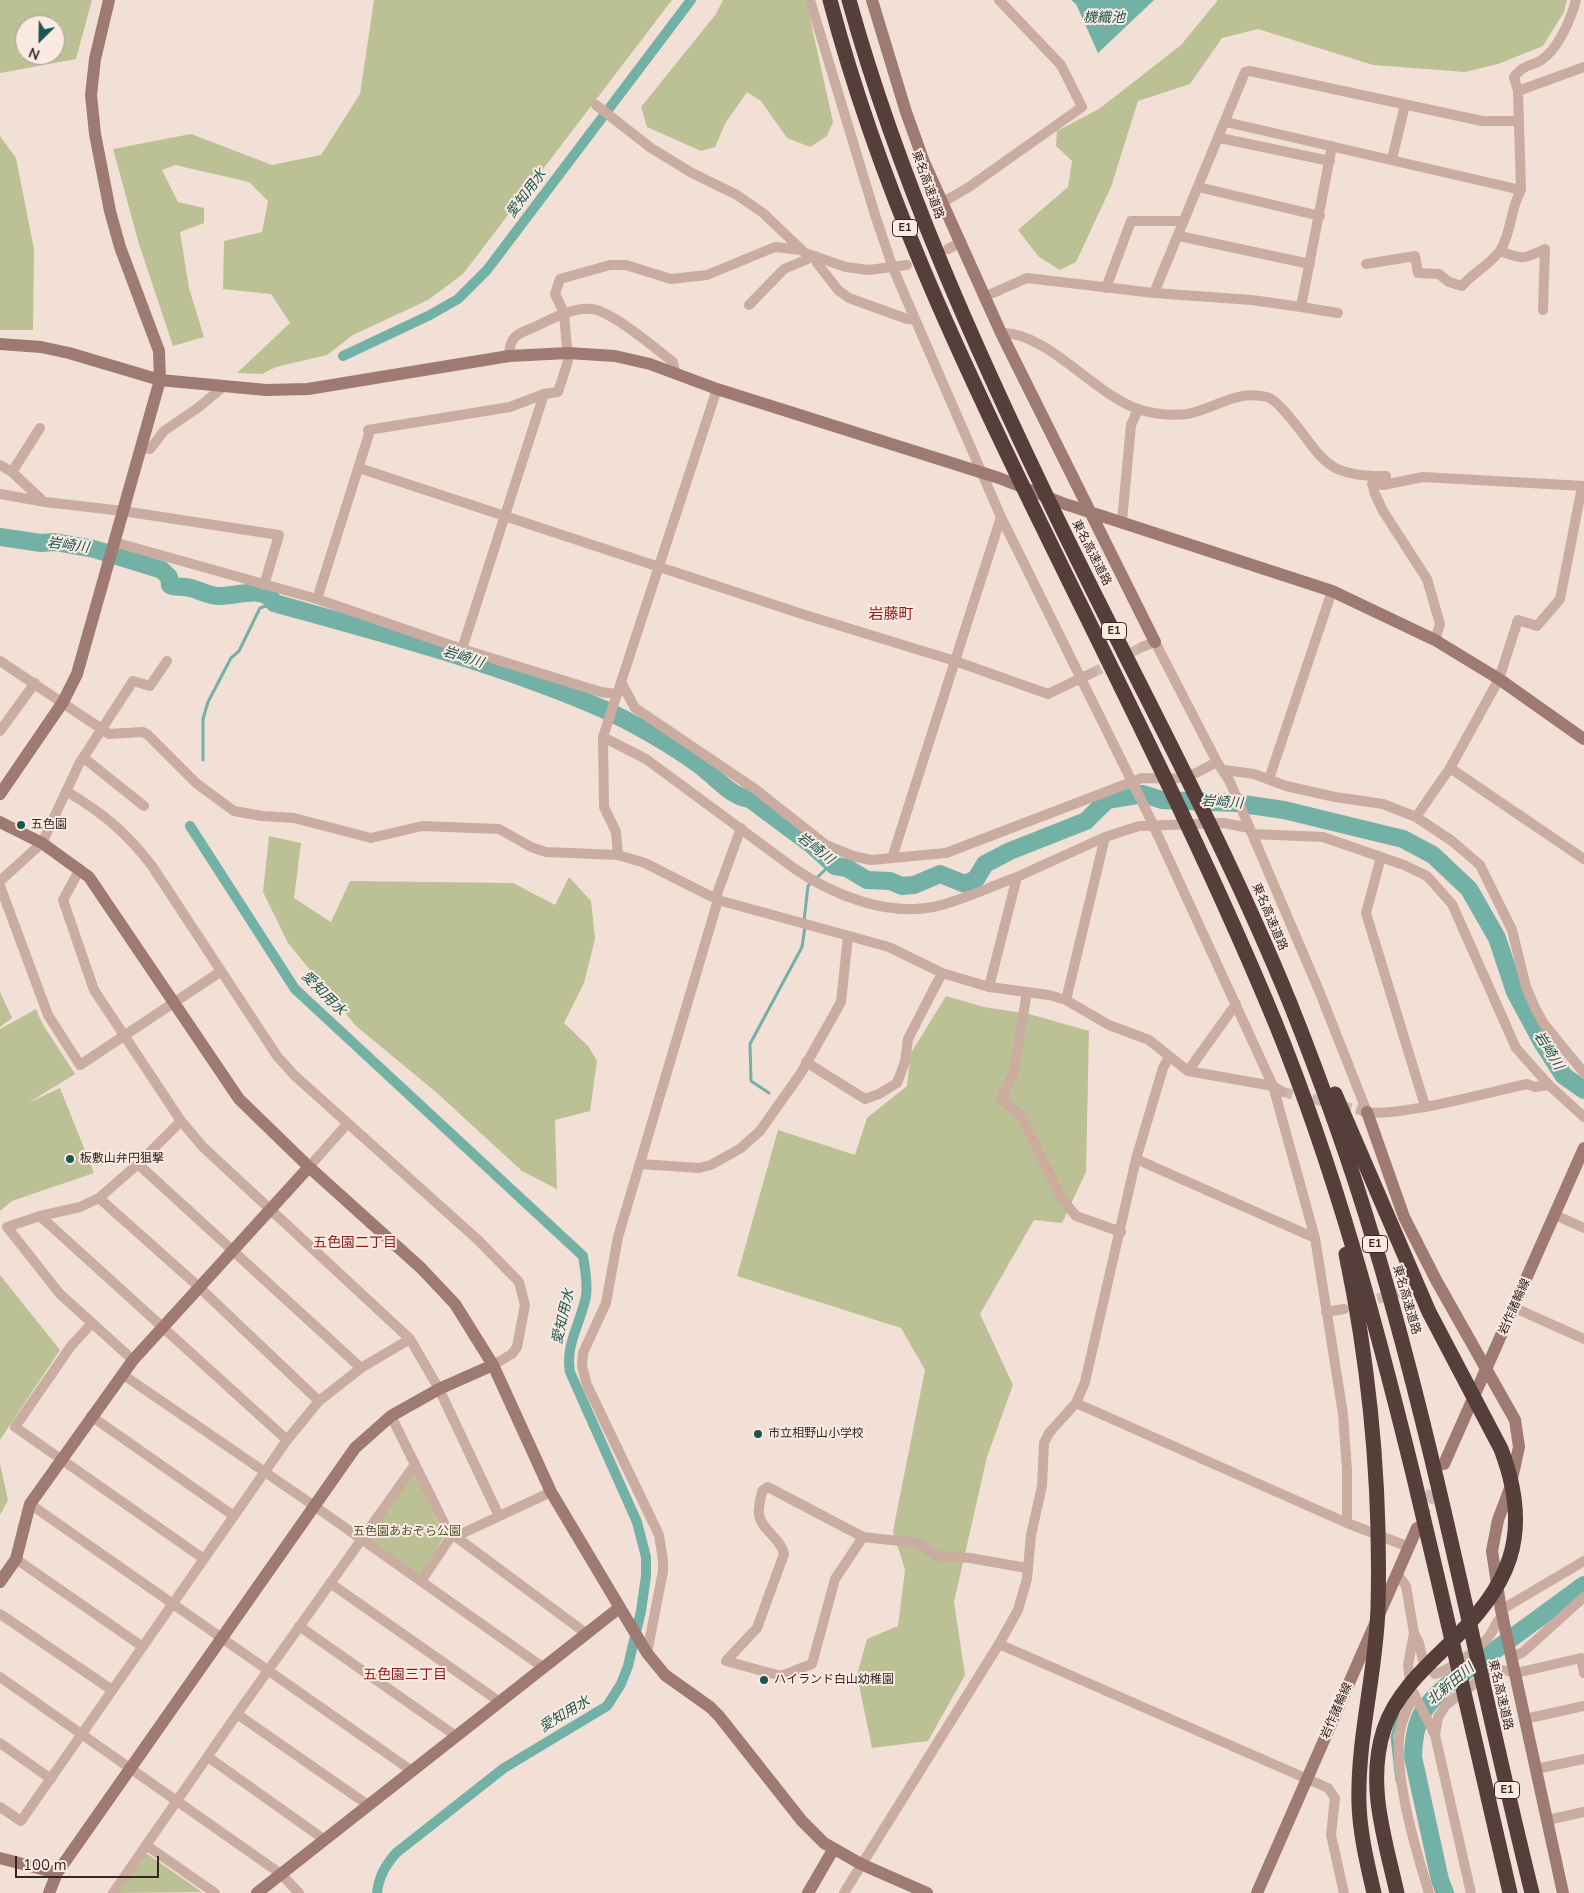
<!DOCTYPE html>
<html>
<head>
<meta charset="utf-8">
<style>
	body { margin:0 }
	#map { position:relative; width:1584px; height:1893px; overflow:hidden; background:#f2dfd6; font-family:"Nunito Sans",sans-serif }
	canvas { display:block }
	.north { position:absolute; left:15px; top:15px; width:50px; height:50px; box-sizing:border-box; background:#faeae2; border:1px solid #ab9c96; border-radius:50%; rotate:203deg; font-size:14px; font-weight:700; line-height:20px; text-align:center; color:#342624 }
	.north::after { content:''; display:block; margin:auto; width:18px; height:22px; background:#18584f; clip-path:polygon(50% 0,100% 100%,50% 72%,0 100%) }
	.scale { position:absolute; left:15px; top:1856px; width:144px; height:22px; box-sizing:border-box; border:2px solid #342624; border-top:0; padding-left:6px; font-size:15px; line-height:18px; white-space:nowrap; color:#342624; -webkit-text-stroke:4px #faeae2; paint-order:stroke }
</style>
</head>
<body>
<div id="map">
<canvas width="1584" height="1893"></canvas>
<div class="north">N</div>
<div class="scale">100 m</div>
</div>
<script>
const ctx = document.querySelector('canvas').getContext('2d');
ctx.lineJoin = 'round';
function fillPath(path, color) { ctx.fillStyle = color; ctx.fill(path, 'evenodd'); }
function stroke(path, color, width, dash) { ctx.strokeStyle = color; ctx.lineWidth = width; ctx.lineCap = dash ? 'butt' : 'round'; ctx.setLineDash(dash || []); ctx.stroke(path); }
function label(font, color, halo, rows, align = 'center') {
  ctx.font = font + ' "Nunito Sans","Noto Sans JP",sans-serif'; ctx.lineWidth = 4; ctx.setLineDash([]); ctx.textBaseline = 'middle'; ctx.strokeStyle = halo; ctx.fillStyle = color; for (const [text, x, y, turn = 0] of rows) {
    ctx.save(); ctx.translate(x, y); ctx.rotate((+turn || 0) * Math.PI / 180); ctx.textAlign = isNaN(turn) ? turn : align; if (halo) ctx.strokeText(text, 0, 0); ctx.fillText(text, 0, 0); ctx.restore();
  }
}
const green = new Path2D(`
	M0,0h92l-16,59 -76,14zM25,25h30v30h-30z
	M374,0h298l-209,274 -35,26 -75,35 -26,20 -51,12 -14,7 -25,-1 53,-50 -19,-29 -48,-5 1,-48 38,-9 6,-31 -19,-19 -74,-17 -13,5 16,32 26,6v15l-24,9 9,56 15,49 -31,9 -34,-102 -26,-95 78,-15 81,31 49,-10 39,-61z
	M723,0h83l27,122 -6,14 -17,11 -23,-9 -26,-37 -14,-9 -21,30 -11,25 -14,4 -54,-24 -6,-20 75,-93z
	M1218,0h349l-3,12 -21,34 -45,18 -33,8 -92,-7 -115,-36 -36,9 -32,46 -52,17 -27,86 -35,75 -16,8 -21,-13 -21,-27 50,-43 4,-26 -16,-15 1,-15 42,-22 82,-64z
	M0,136l16,22 18,91 -1,81h-33z
	M269,836l32,7 -7,55 37,24 19,-41 163,2 42,22 14,-28 22,24 4,38 -11,44 -20,40 24,23 9,15 -7,50 -35,9 2,69 -35,-18 -85,-78 -81,-67 -68,-83 -25,-51z
	M0,992l12,26 -12,9z
	M946,996l38,11 45,7 60,17 -3,141 -24,51 -28,-3 -54,94 33,71 -26,72 -33,145 11,73 -37,66 -56,7 -15,-73 10,-36 31,-13 7,-56 -12,-39 32,-161 -24,-42 -164,-52 41,-146 77,25 12,-37 40,-32 4,-33z
	M36,1009l6,14 33,51 -47,29 32,-15 34,85 -82,28 -12,10v-182z
	M0,1275l60,75 -60,90z
	M0,1464l8,36 -8,15z
	M414,1471l30,65 -24,41 -54,-38z
	M146,1853l56,39 -85,1z`);
const water = new Path2D(`
	M1071,0h83l-56,53 -22,-49z`);
const stream = new Path2D(`
	M203,760v-41l5,-17 23,-44 8,-7 21,-43 14,-5
	M804,921l4,-35 18,-17 9,-3
	M769,1093l-18,-12 -1,-37 52,-97 3,-20
	M1397,1781l-5,-44 6,-23`);
const canal = new Path2D(`
	M343,356l87,-41 28,-16 29,-29 204,-270
	M190,826l105,163 288,267c2,13 5,27 3,40 -5,27 -21,48 -16,76l67,150 9,35v19l-5,35 -13,55 -7,18 -14,22 -103,62 -108,85c-11,13 -17,23 -19,40`);
const river = new Path2D(`
	M0,537l41,6 14,-1 39,7 68,21 7,7 1,8c5,3 9,1 15,2 12,1 22,9 34,9 16,1 45,-12 55,7 111,31 224,60 329,106 29,13 69,36 95,55 17,12 31,32 52,35l62,46 23,21 12,2 20,12 23,1 12,5 12,-1 26,-11 25,10 11,-5 9,-15 25,-13 76,-30 21,-21 36,-6 19,6 74,3 48,7 119,29 30,16 36,34 28,49 18,54 27,50 22,34 20,14
	M1445,1893l-5,-13 -27,-123c1,-37 9,-51 37,-74l134,-98`);
const streetTunnel = new Path2D(`
	M1092,673l50,-26
	M1283,1092l76,18
	M1363,1303l60,-17`);
const secondaryTunnel = new Path2D(`
	M1421,1519l17,-41`);
const street = new Path2D(`
	M810,0l66,218 17,50 22,51 86,198 148,299 124,270 42,152 28,176 4,56v53
	M1518,91l66,-24
	M596,105l55,43 41,25 45,22 26,18 42,40 41,14 23,3 38,-5
	M1226,122l295,68
	M1220,138l110,23
	M1332,146l-31,161 -49,-7 -98,-7 91,-221 5,-1 232,50h37
	M1392,159l13,-54
	M1198,187l122,29
	M943,202l26,-15 113,-80 -21,-42 -62,-65
	M1179,236l131,28
	M948,249l13,-7
	M1501,251c20,9 24,8 44,-2l-2,61
	M1366,264l49,-8 3,17 21,1 10,8 13,4c11,-14 30,-22 39,-37 11,-18 9,-40 20,-59l-3,-99 -4,-14c10,-12 13,-10 26,-16 18,-11 31,-42 36,-61
	M1106,288l25,-67h53
	M984,297l43,-19 127,15
	M749,305l35,-36 31,-13 2,7 21,27 11,8 58,21h8
	M1301,307l37,6
	M1001,333c45,-2 94,62 137,76 14,5 34,7 49,5 28,-5 49,-25 80,-17 8,2 15,12 20,17 37,43 34,63 99,62
	M509,356c1,-22 9,-22 28,-30 16,-8 37,-19 55,-17 21,3 63,39 81,53l2,10
	M141,448l9,1 14,-18 35,-24 24,-20
	M0,465l12,7 32,30
	M359,468l443,146 153,47 93,33 44,-21
	M12,472l28,-44
	M1373,480l1,12 9,19 44,68 13,45 -5,16
	M1372,484l11,1 40,-8 161,9
	M0,494l45,8 78,9 156,24 -15,50
	M1122,521l9,-96 7,-16
	M114,542l203,57 145,50 139,43 15,2
	M317,599l52,-165 -1,-4 142,-23 34,-13 14,-2 10,-31 -4,-48 -9,-19 5,-15 50,-14h16l45,14 36,-4 68,-28 26,3
	M1142,647l13,-5 62,120 13,20 90,211 47,119
	M462,649l82,-255
	M0,661l109,73 34,-2 5,3 48,48 38,28 28,5 32,2 77,20 51,-12 77,3 32,18 15,5 72,3 27,8 73,37 171,47 53,26 47,14 60,8 17,5 43,25 40,15 39,31 85,15 10,6
	M622,684l13,24 120,81 71,56 27,11 18,4 75,-7 196,-75c15,0 35,3 49,-3 9,-3 17,-9 26,-13
	M0,731l35,-48
	M603,737l43,22 149,110c38,26 91,47 138,38 29,-6 56,-20 84,-30
	M84,758l60,48
	M1450,768l134,91
	M1224,770l30,4 32,12 49,11 48,7 33,13 34,-49 49,-89 19,-59 19,6 23,-27 22,-112
	M1269,779l63,-188
	M66,791c37,22 60,41 86,75l125,190 17,19 184,165 41,42 6,23 -8,42 -5,7 -19,11
	M1416,817l36,24 28,24 32,65 14,57 9,21 9,16 40,49
	M1252,834l71,3 81,28 23,11 25,28 64,144 33,37
	M618,855l-2,-23 -12,-25 -1,-70 114,-348
	M1381,857l-15,56 59,193
	M892,858l109,-341
	M80,869l-17,31 31,90 87,131 22,26 207,192 29,50 60,127
	M0,881l42,-38 37,-79 54,-83 17,5 17,-25
	M0,886l48,129 32,50 140,-93
	M989,987l28,-110 88,-40 34,-11 85,-3 25,5
	M1027,992l-14,83 -12,24 20,16 41,84 14,17 45,16
	M1066,1000l39,-163
	M806,1062l59,37 14,-5 18,-11 8,-21 3,-23 34,-66
	M1188,1071l48,-67
	M1362,1111c29,9 130,-20 165,-27l8,3 14,-2 35,32
	M1136,1159l179,79
	M138,1164l223,204
	M640,1164l59,4 12,-3 30,-17 19,-17 41,-58 40,-71 7,-66
	M309,1167l38,-43
	M99,1198l100,89 120,114
	M1555,1215l29,13
	M40,1216l247,224
	M1515,1308l69,31
	M1326,1312l18,-3
	M92,1323l-21,23 -56,81 189,132
	M133,1360l-73,-66 -53,-67 33,-11 40,-9 19,-9 39,-34 43,-43
	M122,1374l191,131 231,163
	M1076,1403l271,120 62,24
	M91,1416l143,100
	M391,1416l57,115 139,103
	M30,1504l382,267
	M863,1537l-28,42 -23,85 -31,12 -55,-15 31,-33 27,-74c-3,-16 -22,-23 -25,-39 -1,-8 2,-17 3,-24l6,-4 95,50 55,6 19,13 33,2 57,10
	M16,1559l127,88
	M1397,1573l9,13 8,47 5,10 4,17 12,14c15,-4 46,-26 55,-39 6,-8 5,-14 14,-19
	M421,1581l31,-46 9,-1 90,-42
	M330,1583l170,119
	M1501,1610l83,-49
	M0,1614l112,76
	M299,1626l157,110
	M1414,1633l-6,32 3,23 24,47
	M999,1644l329,144 7,10 -4,37 13,58
	M647,1653l16,-82v-11l-4,-25 -72,-150 -5,-19 1,-13 23,-50 12,-66 100,-337 -1,-6 24,-66
	M1513,1657l10,-5 61,-55
	M0,1677l281,197 18,19
	M1414,1695c-6,12 -12,23 -14,36 -7,43 16,120 29,162
	M237,1714l131,91
	M1525,1719l59,-13
	M0,1743l51,36
	M208,1757l117,83
	M1536,1769l48,-10
	M0,1807l21,14 266,-381 32,-39 42,-33 49,-29
	M1548,1820l36,-8
	M146,1845l69,48
	M113,1893l124,-179 177,-248
	M844,1893l155,-249 19,-34 9,-31 4,-44 11,-49 2,-43 5,-10 27,-30 9,-21 51,-223 27,-91 6,-11
	M1471,1893l-36,-158 3,-18 8,-12 44,-33 13,-2 13,3 65,-15 3,15`);
const secondary = new Path2D(`
	M872,0l34,112 18,50 77,171 154,309
	M0,344l41,3 28,6 91,27 106,10 42,-1 201,-33 59,-3 47,3 35,8 67,25 282,89 66,26 267,87 103,49 64,39 85,60
	M0,794l63,-92 14,-28 83,-294 -1,-29 -39,-104 -10,-36 -15,-77 -4,-39 4,-36 14,-59
	M0,822l42,21 47,34 150,222 70,68 112,101 34,36 38,61 58,127 96,161 18,22 45,32 9,9 83,105 22,22 37,21 66,29
	M1367,1112l37,105 32,63 79,140 4,27 -9,41 -12,32 -6,31 9,59 62,283
	M1444,1464l140,-316
	M0,1582l16,-23 14,-55 103,-144 176,-193
	M0,1858l57,15
	M49,1893l8,-20 298,-425 36,-32 48,-27 54,-24
	M257,1893l362,-285
	M808,1893l25,-43
	M1257,1893l160,-365`);
const highway = new Path2D(`
	M830,0c49,186 128,354 212,526 80,164 163,327 233,496 60,147 101,301 139,456 33,138 64,276 96,415
	M849,0c50,180 127,350 208,518 78,161 165,318 233,485 31,78 60,158 84,239 64,214 104,434 158,651
	M1335,1094l94,218 72,137c33,87 9,137 -56,199 -24,23 -50,48 -61,81 -18,55 1,110 13,164
	M1346,1254c24,115 35,236 32,354 -2,65 -21,131 -19,196 1,30 8,59 15,89`);
const markers = [
	[21,825,5,"#18584f"],
	[70,1159,5,"#18584f"],
	[758,1434,5,"#18584f"],
	[764,1680,5,"#18584f"]
];
const shields = [
	[905,228,25],
	[1114,631,25],
	[1375,1244,25],
	[1507,1790,25]
];
const shieldNames = [
	["E1",905,228],
	["E1",1114,631],
	["E1",1375,1244],
	["E1",1507,1790]
];
const streetNames = [
	["東名高速道路",927,185,70],
	["東名高速道路",1091,553,63],
	["東名高速道路",1269,917,67],
	["東名高速道路",1406,1300,74],
	["岩作諸輪線",1515,1307,-66],
	["東名高速道路",1500,1695,77],
	["岩作諸輪線",1337,1711,-66]
];
const poiNames = [
	["五色園",31,825],
	["板敷山弁円狙撃",80,1159],
	["市立相野山小学校",768,1434],
	["ハイランド白山幼稚園",774,1680]
];
const parkNames = [
	["五色園あおぞら公園",407,1532]
];
const waterNames = [
	["機織池",1104,19],
	["愛知用水",527,194,-53],
	["岩崎川",68,546,8],
	["岩崎川",463,658,18],
	["岩崎川",1222,803,4],
	["岩崎川",815,849,38],
	["愛知用水",323,994,45],
	["岩崎川",1548,1051,58],
	["愛知用水",564,1317,-77],
	["北新田川",1451,1685,-40],
	["愛知用水",565,1715,-31]
];
const neighbourhoodNames = [
	["五色園二丁目",355,1244],
	["五色園三丁目",405,1676]
];
const quarterNames = [
	["岩藤町",891,615]
];
fillPath(green, '#bcc195');
fillPath(water, '#73b1a7');
stroke(stream, '#73b1a7', 3);
stroke(canal, '#73b1a7', 10);
stroke(river, '#73b1a7', 18);
stroke(streetTunnel, '#ccbab2', 10, [10, 5]);
stroke(secondaryTunnel, '#ccbab2', 12, [12, 6]);
stroke(street, '#caaca1', 10);
stroke(secondary, '#9e7a73', 12);
stroke(highway, '#563e3b', 15);
for (const [x, y, r, color] of markers) { const dot = new Path2D(); dot.arc(x, y, r, 0, 2 * Math.PI); ctx.fillStyle = color; ctx.fill(dot); stroke(dot, '#faeae2', 2); }
for (const [x, y, w] of shields) { const box = new Path2D(); box.roundRect(x - w / 2, y - 8.5, w, 17, 4); ctx.fillStyle = '#faeae2'; ctx.fill(box); stroke(box, '#342624', 1); }
label('bold 11px', '#342624', null, shieldNames);
label('12px', '#342624', '#faeae2', streetNames);
label('12px', '#342624', '#faeae2', poiNames, 'left');
label('12px', '#4d5427', '#faeae2', parkNames);
label('italic 14px', '#18584f', '#faeae2', waterNames);
label('14px', '#881d19', '#faeae2', neighbourhoodNames);
label('15px', '#881d19', '#faeae2', quarterNames);
</script>
</body>
</html>
